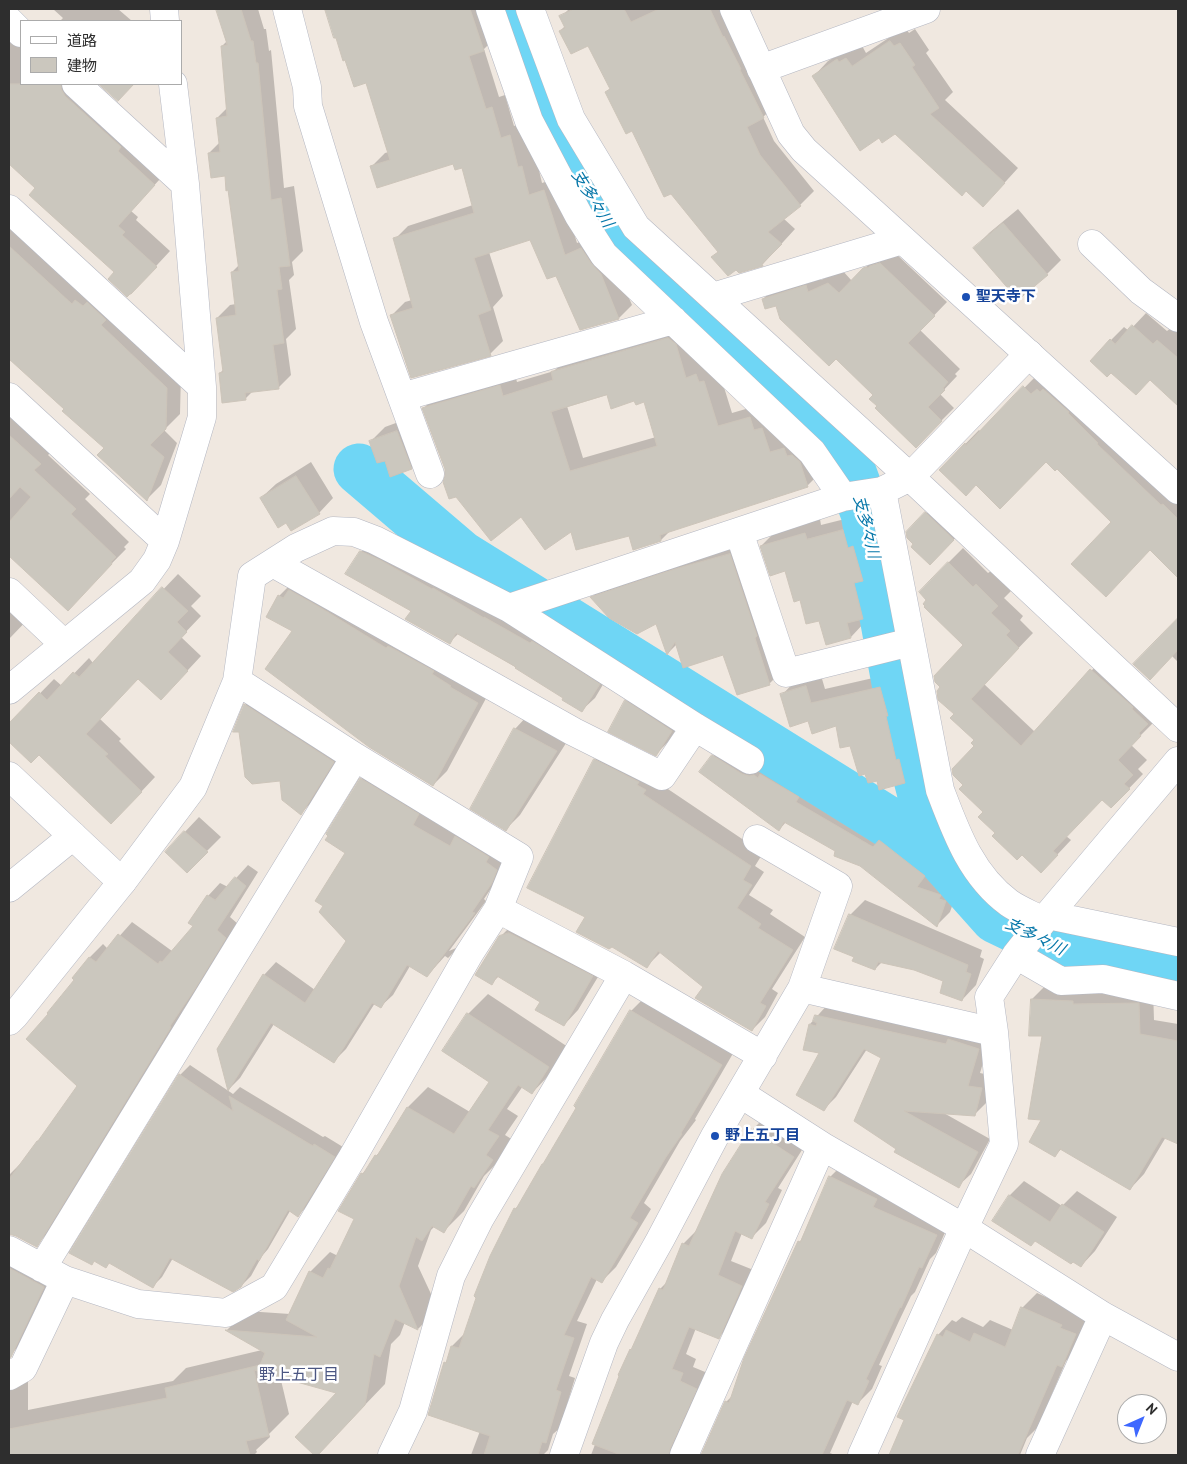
<!DOCTYPE html>
<html>
<head>
<meta charset="utf-8">
<style>
	body { margin:0 }
	#map { position:relative; width:1187px; height:1464px; overflow:hidden; background:#f0e8e0; font-family:"PT Sans","Noto Sans JP",sans-serif }
	canvas { display:block }
	.frame { position:absolute; inset:0; border:10px solid #2e2e2e; pointer-events:none }
	.legend { position:absolute; left:20px; top:20px; width:162px; height:65px; box-sizing:border-box; background:#fff; border:1px solid #ababab; margin:0; padding:6px 9px; list-style:none; font-size:15px; color:#2e2e2e }
	.legend li { display:flex; align-items:center; gap:10px; height:25px }
	.legend b { width:25px; border:1px solid #ababab }
	.north { position:absolute; left:1117px; top:1394px; width:50px; height:50px; box-sizing:border-box; background:#fff; border:1px solid #ababab; border-radius:50%; rotate:44deg; font-size:14px; font-weight:700; line-height:20px; text-align:center; color:#2e2e2e }
	.north::after { content:''; display:block; margin:auto; width:18px; height:22px; background:#3e68ff; clip-path:polygon(50% 0,100% 100%,50% 72%,0 100%) }
</style>
</head>
<body>
<div id="map">
<canvas width="1187" height="1464"></canvas>
<div class="frame"></div>
<ul class="legend">
<li><b style="height:6px;background:#fff"></b>道路</li>
<li><b style="height:14px;background:#cbc7be"></b>建物</li>
</ul>
<div class="north">N</div>
</div>
<script>
const ctx = document.querySelector('canvas').getContext('2d');
ctx.lineJoin = 'round';
function fillPath(path, color) { ctx.fillStyle = color; ctx.fill(path, 'evenodd'); }
function stroke(path, color, width, dash) { ctx.strokeStyle = color; ctx.lineWidth = width; ctx.lineCap = dash ? 'butt' : 'round'; ctx.setLineDash(dash || []); ctx.stroke(path); }
function label(font, color, halo, rows, align = 'center') {
  ctx.font = font + ' "PT Sans","Noto Sans JP",sans-serif'; ctx.lineWidth = 5; ctx.setLineDash([]); ctx.textBaseline = 'middle'; ctx.strokeStyle = halo; ctx.fillStyle = color; for (const [text, x, y, turn = 0] of rows) {
    ctx.save(); ctx.translate(x, y); ctx.rotate((+turn || 0) * Math.PI / 180); ctx.textAlign = isNaN(turn) ? turn : align; if (halo) ctx.strokeText(text, 0, 0); ctx.fillText(text, 0, 0); ctx.restore();
  }
}
const shadow = new Path2D(`
	M53,9h65l14,12h-72l3,-3z
	M217,9h41l6,20h2l3,22 2,-1 13,138 10,-2 9,65 -11,11 2,13 -5,5 7,49 -10,10 5,36 -13,13 -25,3 -8,8 -25,-26 4,-4 -7,-51 13,-13 6,-1 -4,-32 7,-7 -13,-91 -17,-21 11,-11 -3,-24 10,-10 -5,-62 5,-5z
	M325,9h162l9,28 -12,12 15,48 6,-2 9,31 8,-3 9,31 4,-1 7,30 15,-5 20,65 17,-7 19,25 19,44 -13,13 -38,11 -25,-55 -25,-36 -42,14 14,44 -10,11 10,34 -13,13 -98,-39 13,-13 7,-2 -17,-61 13,-13 65,-21 -10,-38 -9,-5 -82,4 13,-13 4,-1 -22,-71 -30,-45 -2,1z
	M569,9h161l48,94 -15,14 11,24 40,50 -14,14 -17,13 12,11 -32,35 -24,7 -26,-14 6,-6 -113,-159 5,-4 -22,-44 -29,-13 5,-5 -4,-9z
	M9,18l12,12v54h60l88,85 -38,42 7,6 -2,3 34,31 -25,27 -29,-6 -79,-84 -28,-26z
	M905,27l4,6 6,-4 14,21 -3,3 27,39 -8,8 73,68 -21,23 -31,-1 -71,-57 -16,3 -65,-60 14,-15 24,-15 9,-2 5,9z
	M9,209l172,164 -1,41 -16,16 13,13 -16,42 -14,14 -41,-51 -94,-88 -3,2z
	M1018,209l43,51 -14,14 -72,-26 14,-15z
	M893,251l54,51 -27,28 40,39 -5,5 2,2 -17,18 14,14 -38,38 -38,-40 -3,-11 -98,-90 -14,-6 13,-13 43,-13 2,7 21,-10 10,11 25,-25z
	M1146,313l21,18 5,-4 6,6v71l-67,-64 13,-13 5,4z
	M689,331l11,34 10,-4 8,7 14,45 31,-9 58,68 -14,14 -136,44 -10,10 -31,-5 -58,-6 -50,-13 -76,-48 -22,-60 13,-14 77,-22 3,10 37,-11 12,-12zM608,393l37,8 11,36 -73,21 -16,-52z
	M1038,374l140,118v84l-28,-27 -37,-27 -56,-54 -11,-7 -70,23 -36,-14 39,-40 2,2z
	M9,408l45,41 -6,6 42,39 -5,5 44,43 -5,5 2,2 -59,60 -58,-54v-9l1,-1 -1,-2z
	M412,417l13,37 -14,14 -25,-9 -15,-18 14,-14z
	M311,462l22,36 -14,15 -33,8 -25,-23 15,-14z
	M940,499l28,26 -38,39 -23,-32z
	M857,516l5,18 6,-2 9,33 -8,8 8,30 -14,13 2,6 -14,15 -31,-18 -19,-21 -15,-29 -25,-23 15,-15 44,-12 1,6z
	M374,539l237,132 -16,27 -13,12 -17,-13 -106,-64 -10,10 -36,-32 -52,-59z
	M744,541l40,128 -14,14 -33,11 -13,-41 -47,-9 -9,9 -11,-31 -65,-25 14,-13z
	M963,548l25,25 3,-2 20,20 -7,7 19,18 -3,4 13,13 -49,51 51,48 70,-76 50,65 -24,24 16,15 -9,9 5,5 -32,33 -9,-9 -36,38 5,4 -30,32 -44,-39 -12,-21 -20,-27 11,-39v-6l-21,-26 10,-69 -17,-82z
	M178,574l23,22 -10,10 10,10 -20,21 20,19 -26,28 -37,-7 -38,42 21,20 -2,2 36,36 -29,31 -87,-55 -8,8 -22,-21v-15l45,-46 8,7 27,-28 4,5z
	M293,582l198,107 -44,82 -14,14 -139,-154 -26,-14 11,-21z
	M9,593l25,20 -25,26z
	M1178,620v42l-6,-6 -37,8z
	M820,672l5,17 70,-16 7,27 -2,2 11,44 3,-1 5,22 -14,15 -25,6 -2,-9 -41,-54 -29,-5 -26,-25 14,-15z
	M637,690l46,29 -15,23 -12,12 -30,-53z
	M256,694l88,56 -32,52 -11,11 -20,-33 -36,-75z
	M528,715l42,22 -50,78 -14,14 9,-100z
	M726,744l37,19h4l4,2 3,-3 37,22 -4,5 79,45 7,-6 44,35 -9,11 24,8 -1,4 7,3 -8,23 -13,13 -76,-60 -24,-15 -51,-28 -7,8 -66,-74z
	M608,747l48,34 107,72 -8,13 9,6 -15,23 24,15 -3,4 35,23 -33,52 6,4 -13,24 -13,13 -47,-43 -44,-35 -14,14 -60,-49 8,-157z
	M373,767l135,90 -4,12 -20,30 2,2 -37,50 7,-3 -1,3 -7,7 -3,-2 -18,20 -17,-10 -17,29 -13,12 -5,-4 -29,46 -12,12 -60,-37 -34,54 -11,11 -11,-39 46,-75 12,-13 39,28 33,-49 -2,-89 15,-73z
	M199,817l22,20 -34,34 -21,-19z
	M248,865l10,7 -28,45 8,7 -31,51 -25,37 1,2 -134,218 -13,13 -19,-10 -8,-2v-58l11,-11 1,1 58,-79 -29,-72 25,-34 -2,-2 17,-21 13,-13 5,5 24,-27 40,29 23,-25 13,-30 12,-13 8,4z
	M865,900l117,50 -2,7 4,2 -8,26 -14,15 -17,-20 -25,-9 -38,-9 -7,7 -20,-12 -5,-42z
	M515,922l92,40 -29,48 -14,15 -23,-24 -42,-25 -7,7 8,-46z
	M1046,985l107,4 1,31 24,4v118l-12,-5 -22,37 -14,15 -68,-41 -7,8 -12,-37 1,-84 -12,-36z
	M488,994l80,53 -16,25 -20,21 -9,-7 -16,23 11,7 -13,19 8,5 -19,26 -10,10 -20,35 -20,20 -9,-5 -4,4 -13,36 20,43 -20,20 -13,-7 -5,13 -9,9 -6,40 -68,71 -20,-18 41,-45 -58,-16 9,38 -20,20 1,3 -14,13 1,2 -3,3h-245v-96h5l14,13v38l145,-29 13,-13 76,-18 -35,-20 19,-19 44,3 20,-42 20,-20 8,4 17,-38 -15,-7 22,-37 7,-7 7,-11 7,-8 25,-41 20,-20 42,25 21,-30 -23,-68z
	M645,997l90,53 -40,69 1,1 -16,21 -36,62 7,6 -35,58 -14,14 -5,-2 -20,42 10,3 -18,52 6,2 -15,50 -7,6 -5,16 -5,5h-72l9,-24 -35,-68 3,-3 4,-14 13,-13 50,-124 8,-8 24,-41 84,-149z
	M829,1003l162,33 -11,37 14,3 -6,25 -13,13 -33,-2 48,27 -19,35 -13,12 -60,-38 -15,-91 -16,-8 -31,48 -12,12 -3,-56 -11,-29z
	M190,1065l43,29 7,-7 83,50 2,-1 18,11 -36,59 -9,10 -8,-5 -22,38 -6,7 -11,20 -10,10 -68,-28 -11,19 -10,10 -42,-25 -4,4 74,-191z
	M766,1116l41,26 -29,46 4,2 -16,33 -14,14 -10,-4 -11,28 25,10 -23,52 -14,14 -23,-9 -10,26 10,5 -3,8 17,7 -19,81h-100l40,-105 3,-3 26,-58 8,-8 15,-37 14,-14 55,-100z
	M844,1163l106,58 -14,32 -6,6 -15,33 -4,4 -12,25 -20,44 3,1 -10,23 -14,14 -5,-2 -23,52 5,2h-133l24,-53 7,-7 66,-153 4,-3 27,-62z
	M1024,1181l38,25 15,-15 40,26 -22,34 -14,15 -45,-26 -42,-20 16,-25z
	M9,1245l48,29 -31,65 -13,13 -4,-2z
	M1037,1293l38,17 14,10 -13,31 -10,10 -28,66 -11,11 -7,17h-129l47,-120 14,-15 4,2 6,-5 21,10 7,-7 23,10 9,-22z`);
const river = new Path2D(`
	M508,9l27,84 43,85 31,51 34,36 203,194 20,54 38,208 34,132 58,65 77,37 105,20
	M359,469l102,87 477,297`);
const building = new Path2D(`
	M216,9h25l10,32h2l3,22h2l13,137 10,-2 9,68 -11,1 3,22 -5,1 7,53 -11,2 6,44 -34,4 1,7 -24,3 -3,-30 4,-1 -7,-54 20,-3 -5,-43 8,-1 -11,-81 -2,1 -1,-15 -14,2 -3,-25 12,-1 -4,-34 11,-2 -6,-70 6,-1z
	M325,9h145l14,42 -15,5 17,53 6,-2 9,31 9,-3 8,32 4,-1 7,29 15,-5 21,65 16,-7 10,15 10,11 18,45 -39,11 -24,-54 -9,3 -17,-39 -56,18 17,52 -13,5 13,41 -80,22 -21,-63 23,-7 -20,-70 81,-25 -12,-45 -7,2 -2,-6 -76,24 -7,-22 20,-6 -24,-77 -12,4 -9,-27 -2,1 -7,-23h-2z
	M574,9h50l7,13 28,-13h51l13,28 1,-1 17,33 -1,1 24,48 -17,9 13,28 41,51 -33,26 14,12 -20,20 1,2 -24,7 -3,-3 -8,6 -17,-19 7,-5 -47,-58 -7,3 -32,-66 -6,3 -21,-42 5,-3 -22,-43 -17,8 -12,-23 6,-3 -6,-12z
	M890,41l4,5 6,-3 15,22 -3,2 27,41 -9,6 75,69 -22,24 -17,-16 -4,5 -67,-62 -13,9 -3,-5 -19,13 -48,-75 25,-17 2,3 7,-4 6,8z
	M9,84h52v5l4,7 56,51 -3,4 37,34 -37,41 7,6 -3,3 35,32 -26,27h-1l-3,3 -19,-18 6,-7 -85,-77 6,-7 -26,-24z
	M99,84h35l-16,17z
	M1003,223l45,52 -30,25 -45,-52z
	M9,246l63,58 3,-4 8,6 4,-4 19,18 -5,5 66,63 -1,41 -16,16 14,12 -17,44 -50,-46 7,-7 -42,-37 2,-2 -55,-50z
	M880,263l55,53 -27,27 40,39 -5,6 2,2 -17,17 14,14 -26,27 -41,-40 2,-2 -8,-7 4,-4 -37,-36 -7,7 -49,-47 -4,-13 -11,3 -3,-10 44,-14 2,7 20,-9 11,10 24,-25 3,-1 2,1 2,-2z
	M1132,325l21,19 4,-4 21,18v48l-28,-26 -14,15 -25,-22 -4,4 -17,-16 20,-22 5,5z
	M668,338l8,6 10,34 10,-4 3,8 5,-1 14,45 32,-9 4,13 8,-2 8,24 14,-4 3,8 5,-1 8,7 8,25 -148,48 1,6 -28,9 -4,-14 -53,14 -5,-18 -26,18 -24,-33 -30,24 -35,-44 -7,2 -6,-17 2,-6v-7l-23,-61 78,-23 3,11 50,-16 -2,-8zM607,395l4,14 23,-8 2,4 8,-3 13,44 -87,25 -19,-59z
	M1023,386l8,8 6,-5 3,3 3,-3 26,23 -1,1 30,30 -1,1 64,61 2,-1 15,15v59l-28,-28 -44,47 -35,-33 40,-42 -54,-53 -2,2 -9,-9 -46,47 -24,-24 -10,11 -27,-26 26,-27 1,2z
	M397,431l15,38 -22,8 -5,-16 -8,2 -8,-22z
	M9,435l32,29 -7,6 42,39 -5,5 45,43 -5,5 1,2 -44,47 -59,-55v-34l22,-25 -11,-10 -11,12z
	M296,476l24,38 -29,17 -5,-8 -8,5 -18,-30z
	M925,512l29,28 -24,25 -19,-18 2,-3 -6,-6 -1,-6z
	M843,530l5,18 5,-2 10,35 -9,2 9,36 -16,4 4,15 -25,7 -7,-24 -13,3 -6,-24 -6,2 -9,-31 -15,5 -10,-30 45,-13 2,6z
	M360,551l20,9 52,29 1,-1 51,30v-1l46,26 2,-2 68,43 -18,28 -20,-12 1,-2 -48,-30 1,-1 -60,-34 -6,11 -45,-25 6,-8 -66,-37z
	M730,554l27,82 -2,2 15,47 -33,10 -14,-40 -40,13 -8,-26 -8,13 -11,-31 -19,10 -28,-16 -19,-21 85,-28z
	M948,562l25,25 3,-3 22,22 -7,7 19,18 -4,4 13,13 -48,51 50,47 69,-77 43,38 -1,2 16,15 -9,9 2,3 -23,24 15,15 -9,9 6,5 -19,19 -9,-8 -49,51 5,4 -17,18 -19,-18 -5,5 -25,-24 3,-3 -17,-16 5,-5 -24,-23 4,-4 -10,-10 -1,-6 22,-23 -3,-3 3,-3 -24,-22 4,-4 -16,-14 -1,-9 3,-4 -5,-5 -1,-6 29,-31 -39,-38 1,-1 -2,-2 3,-4 -7,-8z
	M162,587l26,24 -11,11 10,10 -19,20 20,19 -27,29 -23,-21 -52,55 22,20 -3,2 37,36 -31,32 -72,-69 -8,8 -22,-21v-19l30,-31 8,8 26,-28 6,5z
	M289,590l32,18 65,40 2,-2 46,25 -2,3 19,12 -1,1 28,16 -45,83 -64,-39 -104,-78 27,-38 -26,-14 12,-22 5,3z
	M1178,618v32l-28,30 -17,-16z
	M806,686l5,17 69,-16 8,29h-2l10,44 3,-1 6,24 -26,7 -2,-9 -9,2 -3,-9 -6,2 -9,-30 -10,2 -4,-22 -24,8 -4,-13 -18,6 -10,-33z
	M625,700l47,31 -16,25 -48,-24z
	M244,704l90,58 -33,53 -19,-15 -2,-19 -28,3 -7,-7 -6,-45h-6z
	M514,728l43,23 -51,80 -36,-22z
	M712,755l30,19 7,2 5,-1 4,3 2,-4 39,23 -3,5 77,45 6,-7 46,36 -8,11 24,8 -2,4 7,2 -9,26 -77,-61 -26,-10 1,-5 -51,-29 -5,9 -80,-59z
	M594,759l45,23 -2,3 9,5 -3,4 108,72 -8,14 9,5 -15,23 24,16 -3,4 35,22 -33,53 6,3 -14,25 -57,-33 8,-11 -45,-36 -11,17 -35,-21 -3,2 -33,-17 9,-15 -58,-29z
	M360,778l59,36 -6,11 37,21 5,-10 34,21 -3,5 11,8 -5,13 -20,29 3,1 -48,64 -20,-12 -26,43 -9,-5 -38,60 -63,-40 -43,68 -11,-42 46,-75 42,29 41,-62 -27,-29 4,-6 -8,-5 30,-48 -20,-13 3,-4 -2,-2z
	M184,831l24,21 -21,21 -22,-21z
	M235,877l11,9 -29,44 9,8 -31,51 -25,37 1,1 -134,220 -21,-11 -7,-2v-55l28,-38h1l39,-55 -51,-47 22,-25 -1,-1 27,-33 -2,-2 17,-21 7,5 22,-28 40,30 2,-3 2,1 31,-36 -5,-3 19,-28 8,5z
	M849,914l119,51 -2,7 5,2 -9,27 -22,-8 3,-12 -29,-11 -36,-8 -3,8 -23,-9 2,-4 -20,-8z
	M509,933l84,43 -29,50 -29,-16 5,-8 -43,-26 -5,9 -17,-10 24,-39z
	M1031,999l42,2v3l66,-1 1,31 38,7v103l-16,-7 -32,53 -70,-41 -5,8 -26,-15 12,-22 -13,-1 14,-83h-13z
	M630,1010l92,55 -41,68 1,1 -16,23 -36,61 8,5 -36,60 -11,-6 -27,58 10,3 -18,52 5,2 -15,51 -4,-1 -4,13h-54l6,-19 -62,-21 16,-53 2,1 5,-17 8,2 17,-50 -2,-2 16,-40 24,-48 2,1 26,-45h1l33,-56 -2,-2z
	M467,1013l82,54 -17,27 -14,-9 -30,45 11,6 -13,19 7,5 -19,28 -3,-2 -27,47 -12,-7 -10,15 -6,-4 -17,49 19,44 -23,-11 -15,38 -6,-3 -9,51 -47,50h-4l-19,-18 41,-44 -82,-23 15,66 -23,5 4,14h-241v-26l158,-31 -2,-10 95,-23 5,-12 -40,-23 92,7 -31,-17 23,-49 14,7 5,-10 2,1 24,-50 -16,-8 23,-38 2,1 12,-19 2,1 30,-49 47,27 35,-52 -47,-31z
	M815,1015l131,29 2,-5 31,10 -11,37 14,2 -7,28 -71,-5 74,41 -19,36 -65,-36 2,-3 -42,-28 27,-63 -17,-9 -40,62 -28,-16 23,-42 -16,-3 6,-26 7,2 1,-3 -4,-2z
	M179,1074l54,37 -4,-15 84,50 1,-2 21,13 -37,60 -10,-7 -29,51 -2,-2 -16,28 -8,5 -63,-34 -17,30 -44,-25 -3,5 -12,-7 -2,4 -23,-12z
	M751,1129l43,28 -29,45 4,2 -17,35 -17,-8 -17,44 24,11 -23,53 -30,-12 -17,42 11,4 -3,8 17,8 -27,60 -1,6h-48l-29,-11 24,-60 3,-8 -1,-1 12,-26 1,1 28,-62 4,2 19,-47 7,3 33,-72z
	M829,1176l48,23 -4,8 64,28 -15,33 -3,-1 -18,41 -1,-1 -14,30 -20,42 3,2 -11,24 -11,-5 -25,55h-121l24,-54 4,2 15,-45 54,-117 2,1z
	M1009,1195l41,27 12,-18 42,28 -23,35 -8,-5 -2,2 -36,-23 -4,5 -39,-25z
	M9,1268l35,19 -33,70 -2,1z
	M1021,1307l41,18 -2,3 16,6 -14,33 -5,-2 -39,90h-129l15,-35 -7,-3 40,-83 6,3 3,-7 24,12 4,-9 31,14z`);
const street = new Path2D(`
	M164,9l1,12
	M287,9l20,78 1,19 66,216 56,152
	M490,9l39,112 50,95 25,39 208,197 31,45
	M530,9l41,110 65,108 274,250 268,251
	M9,21l12,12
	M761,69l165,-60
	M76,84l109,100
	M9,209l193,178
	M1092,244l49,47 37,27
	M713,297l189,-57
	M9,397l156,144
	M402,397l271,-77
	M882,491l58,299c16,42 31,85 69,113 10,7 23,12 34,18
	M739,532l47,141 125,-31
	M273,563l301,169 88,44 33,-49
	M9,592l55,52
	M509,608l334,-111 39,-6 28,-14 119,-123
	M237,681l118,76 164,100 -21,52
	M9,690l133,-109 15,-21 8,-19 37,-124v-30l-17,-203 -12,-100
	M757,839l81,47 -36,102
	M9,888l64,-52
	M1048,915l130,27
	M1016,955l45,26 42,-2 75,17
	M9,1021l6,-6 107,-133 71,-95 44,-106 15,-105 44,-28 37,-17 21,1 21,8 134,68 186,119 55,33
	M741,1094l81,52
	M9,1250l56,30 73,24 88,9 48,-26 78,-129 117,-204 29,-45 126,66 139,81
	M42,1268l313,-511
	M9,1376l14,-8 42,-88
	M392,1455l21,-44 38,-135 29,-58 144,-243
	M564,1455l40,-112 11,-23 45,-80 55,-104 87,-148 192,44 -5,-35 27,-42 27,-34 135,-160
	M684,1455l138,-309 142,82 139,88 75,41
	M862,1455l102,-227 40,-84 -10,-112
	M1040,1455l63,-139`);
const secondary = new Path2D(`
	M734,9l57,125 13,16 374,340
	M9,776l113,106`);
const markers = [
	[966,297,5,"#1a4fb4"],
	[715,1136,5,"#1a4fb4"]
];
const transitNames = [
	["聖天寺下",976,297],
	["野上五丁目",725,1136]
];
const waterNames = [
	["支多々川",592,199,58],
	["支多々川",866,527,76],
	["支多々川",1035,937,26]
];
const neighbourhoodNames = [
	["野上五丁目",299,1375]
];
fillPath(shadow, '#0003');
stroke(river, '#6fd6f5', 51);
fillPath(building, '#cbc7be');
stroke(building, '#ccc4b9', 1);
stroke(street, '#b4b7c2', 29);
stroke(secondary, '#b4b7c2', 29);
stroke(street, '#fff', 28);
stroke(secondary, '#fff', 28);
for (const [x, y, r, color] of markers) { const dot = new Path2D(); dot.arc(x, y, r, 0, 2 * Math.PI); ctx.fillStyle = color; ctx.fill(dot); stroke(dot, '#fff', 2); }
label('bold 15px', '#164399', '#fff', transitNames, 'left');
label('italic 16px', '#0677a9', '#fff', waterNames);
label('16px', '#4b5682', '#fff', neighbourhoodNames);
</script>
</body>
</html>
